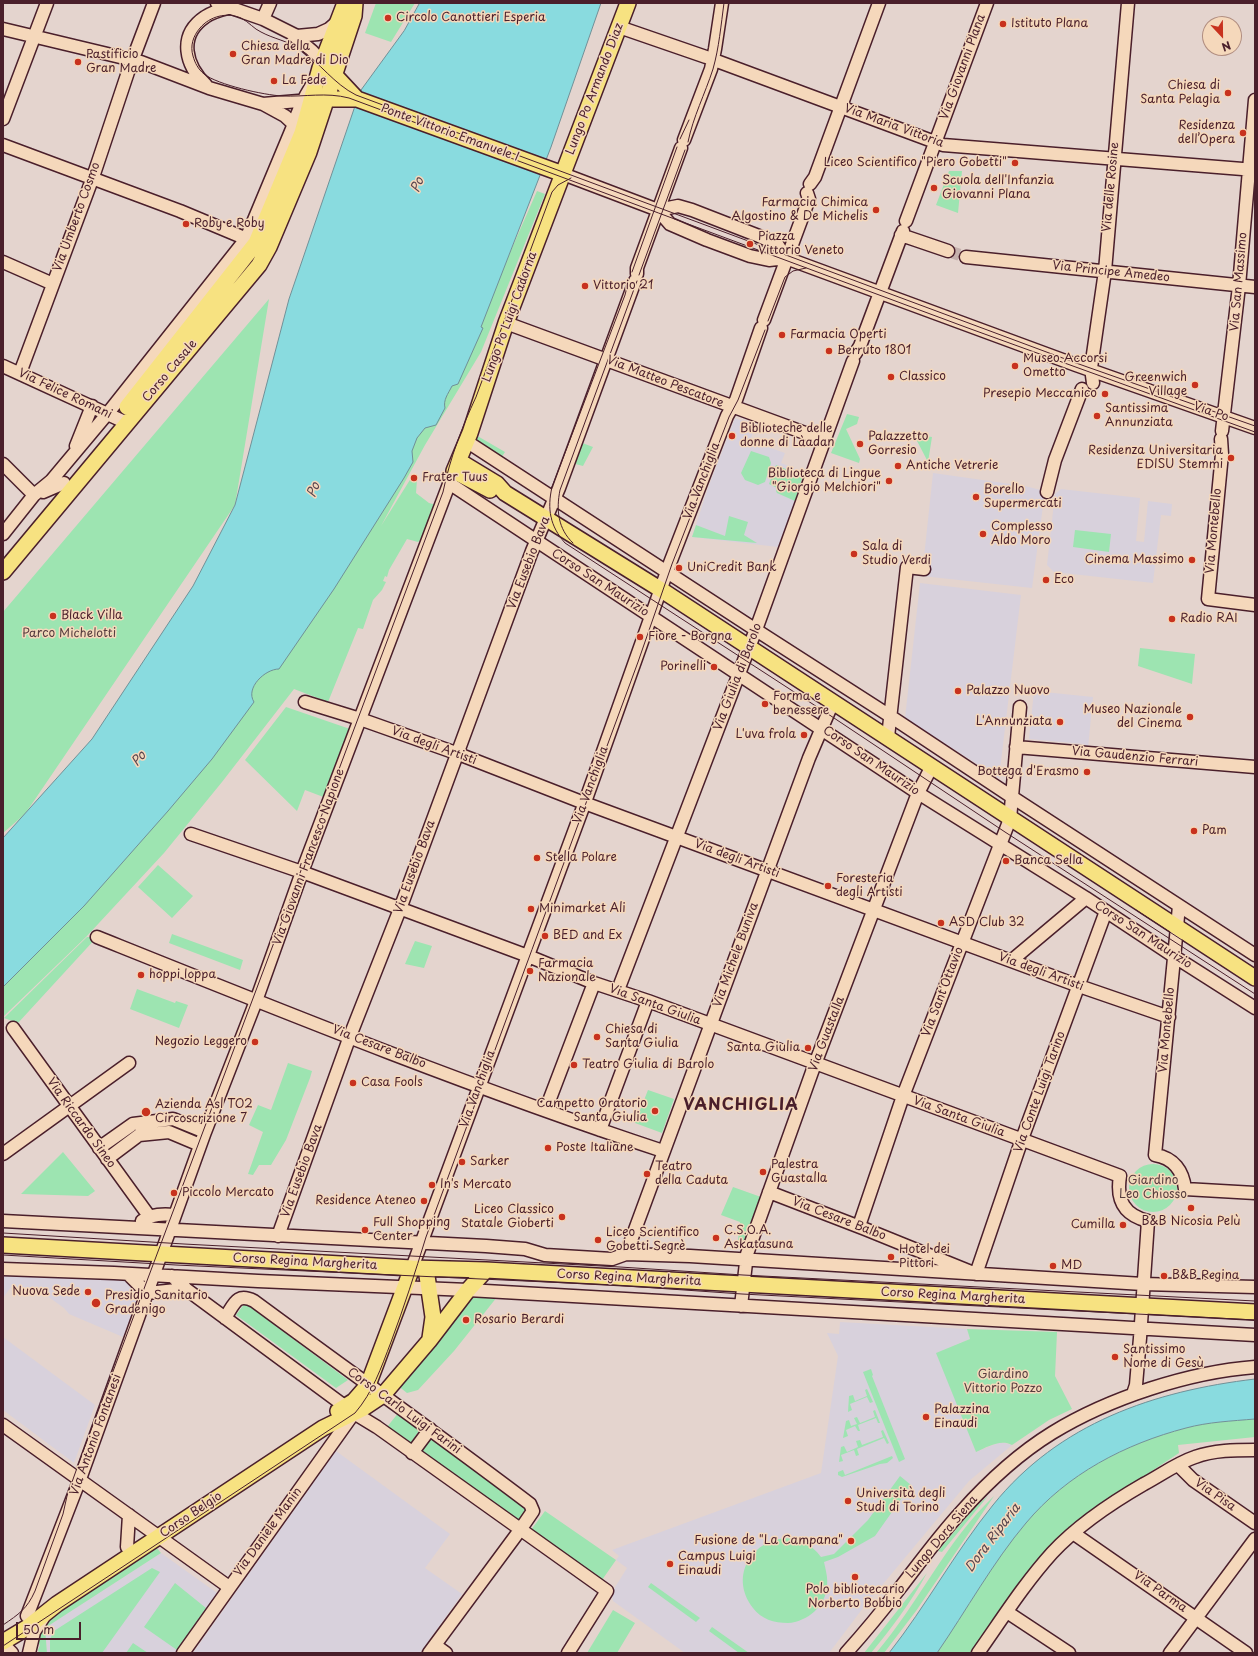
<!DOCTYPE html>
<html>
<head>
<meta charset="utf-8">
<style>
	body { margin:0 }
	#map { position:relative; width:1258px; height:1656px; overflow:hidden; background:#e4d4ce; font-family:"Playpen Sans",sans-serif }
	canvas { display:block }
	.frame { position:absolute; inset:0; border:4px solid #4a1f2b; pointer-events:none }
	.north { position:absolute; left:1202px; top:16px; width:40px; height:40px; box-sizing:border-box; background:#f5d8bb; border:1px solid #b18e81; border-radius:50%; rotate:158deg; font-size:11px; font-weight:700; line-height:16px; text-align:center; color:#4a1f2b }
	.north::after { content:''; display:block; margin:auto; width:14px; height:18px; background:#c8321e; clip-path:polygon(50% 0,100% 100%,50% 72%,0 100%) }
	.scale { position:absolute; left:16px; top:1622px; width:65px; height:18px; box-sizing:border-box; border:2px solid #4a1f2b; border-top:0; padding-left:5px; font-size:12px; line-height:14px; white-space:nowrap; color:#4a1f2b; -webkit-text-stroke:3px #f5d8bb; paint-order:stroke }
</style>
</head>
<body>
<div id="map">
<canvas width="1258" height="1656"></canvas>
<div class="frame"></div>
<div class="north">N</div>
<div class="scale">50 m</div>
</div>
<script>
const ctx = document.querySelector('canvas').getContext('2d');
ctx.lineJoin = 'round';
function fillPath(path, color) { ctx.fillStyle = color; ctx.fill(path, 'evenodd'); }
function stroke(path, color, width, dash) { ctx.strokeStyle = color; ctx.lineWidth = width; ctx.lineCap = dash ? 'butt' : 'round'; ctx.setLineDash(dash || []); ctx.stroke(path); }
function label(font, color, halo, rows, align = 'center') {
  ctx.font = font + ' "Playpen Sans",sans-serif'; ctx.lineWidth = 3; ctx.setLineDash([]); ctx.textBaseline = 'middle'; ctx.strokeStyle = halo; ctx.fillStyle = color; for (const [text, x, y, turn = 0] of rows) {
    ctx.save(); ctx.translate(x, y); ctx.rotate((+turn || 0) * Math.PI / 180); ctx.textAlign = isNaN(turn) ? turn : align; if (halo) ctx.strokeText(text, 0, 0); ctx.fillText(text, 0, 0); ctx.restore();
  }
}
const built = new Path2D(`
	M735,418l16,6 5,-1 -6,18 35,12 -4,10 23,9 -13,40 -13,35 -86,-10 16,-49z
	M933,473l92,13 20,5 -13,97 -110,-12z
	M1061,489l79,9 -4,43 8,1 4,-41 24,3 -1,12 -10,-1 -8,68 -99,-11 -7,-7 8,-71z
	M920,583l101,12 -22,183 -94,-60z
	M1034,691l59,6 -5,51 -3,-4 -56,-5z
	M3,1271l123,5 3,10 10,9 -16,42 -54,-23 -5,-6 -28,-20 -25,-1 -8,11z
	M840,1322l127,7 3,10 -33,14 39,99 22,-9h7l7,2 -43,36 -106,127 -34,45h-144l-72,-52 -1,-9 15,-24 -11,-8 3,-4 -7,-6 209,-77 17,-117 -11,-23 12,1z
	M3,1337l92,68 -21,58 -71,-53z
	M336,1451l114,83 -25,34 37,26 -42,59h-227z
	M161,1553l56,40 -42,60h-128l-2,-25z`);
const green = new Path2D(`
	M376,3h39l-24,39 -26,-9z
	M949,171h13l-4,42 -22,-8z
	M537,191l8,3 -64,158 -56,93 -44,81 32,-51 4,4 -1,14 13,10 11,3 -9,24 -13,12 -11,-3 -18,31 -2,7 -2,-1 -2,5 3,1 -4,8 -9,10 -10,29 -5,-1 -30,74 -34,-13 -72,93 -58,71 -78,84 -83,80v-44l405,-530 47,-65z
	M269,299l-34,206 -210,309 -22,19v-221z
	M847,414l12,3 -2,7 -11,5 14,30 -1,4 -28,-10z
	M474,434l31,18 -6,9 -29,-18z
	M918,435l14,2 -4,25 -12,-23z
	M577,441l16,6 -10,19 -15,-4z
	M751,451l18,6 2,6 -6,19 -7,3 -13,-5 -4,-7z
	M776,465l27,11 -8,25 -18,-8 -1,-2 1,-3 -8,-4z
	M729,516l19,6 -4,13 13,8 -65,-6 4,-12 29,11z
	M1075,530l36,4 -2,18 -36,-5z
	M1140,648l55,6 -3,30 -54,-18z
	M286,707l64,22 -24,69 -21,-8 -8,21 -52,-51z
	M158,865l35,31 -21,22 -34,-31z
	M172,934l71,26 -3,10 -71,-27z
	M87,937h10l-79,86 -14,-5z
	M415,941l17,5 -8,22 -19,-4z
	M137,989l38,14 1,-2 12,4 -9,23 -49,-19z
	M288,1063l24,8 -2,7 -24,62 -15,25h-12l-6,10 -5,-1 15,-42 -14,-7 9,-20 13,5z
	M648,1090l26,9 -12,34 -27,-10z
	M63,1152l32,39 -7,5 -67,-2z
	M1129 1188a24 24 0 1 1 48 0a24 24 0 1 1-48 0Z
	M733,1187l28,10 -16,47 -7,-4 2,-18 -19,-7z
	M468,1290l33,2 -47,59 -36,39 -11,3 -10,-8z
	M245,1303l103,77 -12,8 -100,-73z
	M967,1329l90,3 -2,44 17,33 -23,11 -37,25c-12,-6 -24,2 -36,7l-40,-99 34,-14z
	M871,1369l2,6 -1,1 33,83 -6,3 -36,-90z
	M867,1389l6,13 -3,1 -3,-6 -17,7 2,6 -4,2 1,-16 4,-1 2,6 12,-5 -2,-6z
	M875,1410l5,13h-2l-2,-5 -18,7 2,6h-2l-3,-5 -9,4 2,6 -5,2 3,-17 3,-1 2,6 6,-2 -3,-6 3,-1 3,6 15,-6 -2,-6z
	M399,1412l22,16 -11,16 -23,-17z
	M1255,1419v18l-77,8 1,8 -77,51 -58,48 -72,101h-35c29,-42 56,-91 89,-130 41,-49 99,-79 160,-95 22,-6 46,-7 69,-9z
	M883,1430l6,13 -2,1 -3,-6 -27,11 2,6 -3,1 -2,-6 -13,5 2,6 -4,1 2,-15 3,-1 3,6 11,-5 -2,-6 4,-1 2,5 21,-8 -2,-6z
	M431,1435l101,73 -11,15 -100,-73z
	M892,1456l1,2 -6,5 -7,1 -38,13 -4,-2v-3l5,-2 2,5z
	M900,1476l11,9 -36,51 -37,21 -14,5c2,9 4,16 3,24 -1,20 -20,36 -39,37 -14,0 -27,-4 -35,-15 -36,-47 33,-98 68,-51l13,-3 34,-34z
	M988,1496l-46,56 -4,-1 36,-43z
	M994,1496l-78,115 -32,42h-8c43,-50 70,-112 118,-157z
	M545,1511l71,49 -14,20 -71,-50z
	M156,1547l5,6 -116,75 2,25h-8l-1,-3 2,-5 -3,-3 3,-4 -1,-4 5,-14z
	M152,1568l8,4 -58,81h-52v-14l4,-8z
	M927,1573c-16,29 -35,55 -56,80h-7z
	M175,1583l31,25 -29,42 -33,-23z
	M651,1583l49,35 -4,4 -48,-35z
	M613,1610l22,13 -18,30h-30z
	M712,1627l37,26h-10l-30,-22z
	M133,1643l15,10h-22z`);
const water = new Path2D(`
	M420,3h181l-50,144 -70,180 2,1 -25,56 -6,2c-4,8 -9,14 -7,22l-9,17 -11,3 -8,10 -5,13 1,11 -9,16 -70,111 -55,80c-14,0 -34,19 -25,33l-42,57 -44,52 -84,95 -81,81v-149l89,-99 101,-153 42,-81 54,-206 66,-193 6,-16 43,-59z
	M1255,1379v40c-23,2 -47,3 -69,9 -61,16 -119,46 -160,95 -33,39 -60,88 -89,130h-48c37,-47 66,-101 104,-148 66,-82 161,-114 262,-126z`);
const minorTunnel = new Path2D(`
	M948,251l18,6`);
const minor = new Path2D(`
	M217,3l46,16 34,17 21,-2 11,-5 7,-6
	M263,19l7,-16
	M619,27l87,30 237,88 312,25
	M3,29l138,33 68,26 54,16 22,12 14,13
	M292,34l20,17 10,11
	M206,85c-20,-19 -29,-49 -1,-68 7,-5 15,-7 23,-9
	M263,104l47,-4
	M3,119l44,-116
	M684,140l27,-71 4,-20 7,-46
	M3,145l177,66 74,31
	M563,174l95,36 20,-4 14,4 67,26 18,8 9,14
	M810,184l5,-7 64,-174
	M658,210l12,14 37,16 43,16 19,4 17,-2 290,107 179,63
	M906,221l81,-218
	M901,235l47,16
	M966,257l289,30
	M3,262l50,22
	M637,274v-6l44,-120
	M764,320l45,-121 -2,-6
	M506,323l318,117
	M855,354l5,-8 43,-115
	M3,366l124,57
	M20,373l73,-196 35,-105 26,-69
	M1093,383l-2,-15 14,-97 23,-268
	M1222,431l17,-145 16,-186
	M1221,439l1,15 -14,145 47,6
	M466,441l290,189 134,86 122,81 243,158
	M76,446l16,-40
	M3,464l31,31
	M449,483l469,310 168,105 89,59 80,51
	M43,492l21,-9
	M1047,492l8,-32 27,-71
	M3,534l31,-39 17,-14 57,-68 138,-174 48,-115c4,-14 10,-26 18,-39
	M305,702l55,17 96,34 123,48 500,185 90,31
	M888,737l19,-170 17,2
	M1016,747l239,20
	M191,834l111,38 226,84 66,27 54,18 472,175c-4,24 4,39 28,45l-8,117 -4,47 -3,9
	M1179,906l-24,249c19,3 28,16 30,34l70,4
	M97,937c187,75 375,151 566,214
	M1011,961l75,-63
	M618,990l140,-366 95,-263
	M13,1028l136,188
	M546,1109l48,-126
	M600,1130l48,-129
	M99,1148l34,-24 40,-5 32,13
	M3,1154l126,-91
	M107,1159l32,-24 30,-3 31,13
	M769,1192l96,37 111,45 46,-135 84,-228
	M3,1221l483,25 39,3 20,6 67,4 14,-5 64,2 453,28 112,3
	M142,1221c10,-7 21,-7 33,-6
	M859,1226l44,-130 107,-277 10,-112
	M278,1236l72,-200 50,-127 132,-358 27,-63 76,-207
	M626,1254l183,-496 24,-56
	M412,1268l173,-466 85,-239 57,-147 9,-16 25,-72
	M3,1269l111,4 144,8 210,9 787,45
	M128,1274l19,19 39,-4
	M172,1276l14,13 168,124 23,14 230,164 -39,62
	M741,1306l6,-52 65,-182 106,-279 14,-27
	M225,1318c9,-13 11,-26 29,-17 92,68 185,134 276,203l3,7 -13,19 -91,123
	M3,1425l226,162
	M412,1453l18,-24
	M1178,1465l15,15 62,43
	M1073,1533l173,120
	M127,1547l2,-32
	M1007,1612l62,41
	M27,1616l53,-137 125,-347 51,-131 46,-129 152,-401
	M3,1644l9,9
	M435,1645l11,8
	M29,1653l5,-21 9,-14
	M183,1653l171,-240
	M846,1653c19,-21 37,-43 54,-65 20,-26 39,-52 61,-76 26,-29 57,-58 91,-79 57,-35 137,-61 203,-66
	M978,1653c24,-34 46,-69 74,-100 26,-28 59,-50 92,-69 17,-9 33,-21 51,-27 19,-7 40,-7 60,-7
	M1170,1653l85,-114`);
const major = new Path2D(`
	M329,69l28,30
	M319,99h38l206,75
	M127,407l129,-164 46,-110 18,-65 25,-65
	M459,461l38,23 8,9 158,98 592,387
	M490,490l-36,-19 16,-38 36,-110 122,-320
	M3,572l256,-307 10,-18 40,-95 45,-136 1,-13
	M3,1245l409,23 74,2 769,42
	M426,1269l7,48 -3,21
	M338,1411l16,-10 14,-16 44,-117
	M3,1642l25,-15 29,-23 266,-176 39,-19 21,-14 46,-54 39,-51 18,-20`);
const tram = new Path2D(`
	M680,139l9,-19
	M688,142c5,-25 17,-48 25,-73 6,-21 8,-44 11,-66
	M632,272l45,-125
	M639,275l46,-125
	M629,279l-4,16 -73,192c-5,22 -2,39 13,56l263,171 177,118 250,162
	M768,321l17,-44 8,-6 13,-3
	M1255,426l-179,-63 -720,-268c-22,-11 -36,-32 -56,-46 -12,-8 -26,-10 -39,-17 -7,-3 -12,-10 -20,-14 -14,-6 -31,-2 -41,10 -7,8 -10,18 -7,28 2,7 5,13 11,18 14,11 60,21 78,22 23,1 44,-4 67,2l619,230 287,104
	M573,543c-15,-14 -17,-33 -13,-53l77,-209
	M1136,910l49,32
	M3,1233l181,11 436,23 123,8 512,26
	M3,1255l173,10 436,20 130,9 513,26
	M3,1625c16,-11 24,-16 32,-34l28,-77 4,-18 15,-42 361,-962c7,-34 19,-65 33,-95l76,-205 6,-7 13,-7
	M3,1646l352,-233c18,-21 26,-45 36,-71 13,-35 24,-69 35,-105l212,-575 34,-98 57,-147 9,-17 27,-70`);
const markers = [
	[388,18,4,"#c8321e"],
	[1003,24,4,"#c8321e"],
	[233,54,4,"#c8321e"],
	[78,62,4,"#c8321e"],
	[274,81,4,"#c8321e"],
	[1228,93,4,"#c8321e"],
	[1243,133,4,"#c8321e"],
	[1015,163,4,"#c8321e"],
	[934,188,4,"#c8321e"],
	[876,210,4,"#c8321e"],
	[186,224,4,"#c8321e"],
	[750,244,4,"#c8321e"],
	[585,286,4,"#c8321e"],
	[782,335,4,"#c8321e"],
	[829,351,4,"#c8321e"],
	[1015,366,4,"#c8321e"],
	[891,377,4,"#c8321e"],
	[1195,385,4,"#c8321e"],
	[1105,394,4,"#c8321e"],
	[1097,416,4,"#c8321e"],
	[732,436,4,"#c8321e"],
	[860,444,4,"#c8321e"],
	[1231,458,4,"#c8321e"],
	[898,466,4,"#c8321e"],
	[414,478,4,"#c8321e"],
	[889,481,4,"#c8321e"],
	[976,497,4,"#c8321e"],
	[983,534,4,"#c8321e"],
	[854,554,4,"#c8321e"],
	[1192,560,4,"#c8321e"],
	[679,568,4,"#c8321e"],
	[1046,580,4,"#c8321e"],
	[53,616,4,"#c8321e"],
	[1172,619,4,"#c8321e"],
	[640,637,4,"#c8321e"],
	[714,667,4,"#c8321e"],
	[958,691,4,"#c8321e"],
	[765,704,4,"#c8321e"],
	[1190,717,4,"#c8321e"],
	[1060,722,4,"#c8321e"],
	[804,735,4,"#c8321e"],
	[1087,772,4,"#c8321e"],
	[1194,831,4,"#c8321e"],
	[537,858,4,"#c8321e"],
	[1006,861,4,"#c8321e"],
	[828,886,4,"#c8321e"],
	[531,909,4,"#c8321e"],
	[941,923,4,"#c8321e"],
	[545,936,4,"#c8321e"],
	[530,971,4,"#c8321e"],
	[141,975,4,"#c8321e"],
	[597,1037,4,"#c8321e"],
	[255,1042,4,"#c8321e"],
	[808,1048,4,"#c8321e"],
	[574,1065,4,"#c8321e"],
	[353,1083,4,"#c8321e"],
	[655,1111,4,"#c8321e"],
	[146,1112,5,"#c8321e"],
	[548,1148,4,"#c8321e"],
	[462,1162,4,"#c8321e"],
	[763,1172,4,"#c8321e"],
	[647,1174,4,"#c8321e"],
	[432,1185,4,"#c8321e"],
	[174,1193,4,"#c8321e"],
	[424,1201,4,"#c8321e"],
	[1191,1208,4,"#c8321e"],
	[562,1217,4,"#c8321e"],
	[1123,1225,4,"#c8321e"],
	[365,1230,4,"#c8321e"],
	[716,1238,4,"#c8321e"],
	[598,1240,4,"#c8321e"],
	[891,1257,4,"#c8321e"],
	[1053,1266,4,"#c8321e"],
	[1164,1276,4,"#c8321e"],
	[88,1292,4,"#c8321e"],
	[96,1303,5,"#c8321e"],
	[466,1320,4,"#c8321e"],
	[1115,1357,4,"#c8321e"],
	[926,1417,4,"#c8321e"],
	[848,1501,4,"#c8321e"],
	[851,1541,4,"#c8321e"],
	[670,1564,4,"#c8321e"],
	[855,1577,4,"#c8321e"]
];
const poiNames = [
	["Circolo Canottieri Esperia",396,18],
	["Istituto Plana",1011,24],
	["Chiesa della",241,47],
	["Gran Madre di Dio",241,61],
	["Pastificio",86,55],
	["Gran Madre",86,69],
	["La Fede",282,81],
	["Chiesa di",1220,86,"right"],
	["Santa Pelagia",1220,100,"right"],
	["Residenza",1235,126,"right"],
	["dell’Opera",1235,140,"right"],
	["Liceo Scientifico \"Piero Gobetti\"",1007,163,"right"],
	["Scuola dell'Infanzia",942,181],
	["Giovanni Plana",942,195],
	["Farmacia Chimica",868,203,"right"],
	["Algostino & De Michelis",868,217,"right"],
	["Roby e Roby",194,224],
	["Piazza",758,237],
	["Vittorio Veneto",758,251],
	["Vittorio 21",593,286],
	["Farmacia Operti",790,335],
	["Berruto 1801",837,351],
	["Museo Accorsi",1023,359],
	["Ometto",1023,373],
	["Classico",899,377],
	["Greenwich",1187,378,"right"],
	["Village",1187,392,"right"],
	["Presepio Meccanico",1097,394,"right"],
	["Santissima",1105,409],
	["Annunziata",1105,423],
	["Biblioteche delle",740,429],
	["donne di Làadan",740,443],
	["Palazzetto",868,437],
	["Gorresio",868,451],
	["Residenza Universitaria",1223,451,"right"],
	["EDISU Stemmi",1223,465,"right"],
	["Antiche Vetrerie",906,466],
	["Biblioteca di Lingue",881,474,"right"],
	["\"Giorgio Melchiori\"",881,488,"right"],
	["Frater Tuus",422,478],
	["Borello",984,490],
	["Supermercati",984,504],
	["Complesso",991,527],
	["Aldo Moro",991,541],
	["Sala di",862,547],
	["Studio Verdi",862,561],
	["Cinema Massimo",1184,560,"right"],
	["UniCredit Bank",687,568],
	["Eco",1054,580],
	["Black Villa",61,616],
	["Radio RAI",1180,619],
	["Fiore - Borgna",648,637],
	["Porinelli",706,667,"right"],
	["Palazzo Nuovo",966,691],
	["Forma e",773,697],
	["benessere",773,711],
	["Museo Nazionale",1182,710,"right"],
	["del Cinema",1182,724,"right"],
	["L'Annunziata",1052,722,"right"],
	["L'uva frola",796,735,"right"],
	["Bottega d'Erasmo",1079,772,"right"],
	["Pam",1202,831],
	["Stella Polare",545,858],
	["Banca Sella",1014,861],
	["Foresteria",836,879],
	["degli Artisti",836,893],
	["Minimarket Ali",539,909],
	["ASD Club 32",949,923],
	["BED and Ex",553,936],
	["Farmacia",538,964],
	["Nazionale",538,978],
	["hoppi loppa",149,975],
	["Chiesa di",605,1030],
	["Santa Giulia",605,1044],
	["Negozio Leggero",247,1042,"right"],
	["Santa Giulia",800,1048,"right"],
	["Teatro Giulia di Barolo",582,1065],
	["Casa Fools",361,1083],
	["Campetto Oratorio",647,1104,"right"],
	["Santa Giulia",647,1118,"right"],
	["Azienda Asl TO2",155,1105],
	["Circoscrizione 7",155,1119],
	["Poste Italiane",556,1148],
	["Sarker",470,1162],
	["Palestra",771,1165],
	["Guastalla",771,1179],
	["Teatro",655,1167],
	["della Caduta",655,1181],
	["In's Mercato",440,1185],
	["Piccolo Mercato",182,1193],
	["Residence Ateneo",416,1201,"right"],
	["Liceo Classico",554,1210,"right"],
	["Statale Gioberti",554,1224,"right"],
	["B&B Nicosia Pelù",1191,1222,"center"],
	["Full Shopping",373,1223],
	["Center",373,1237],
	["Cumilla",1115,1225,"right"],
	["C.S.O.A.",724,1231],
	["Askatasuna",724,1245],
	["Liceo Scientifico",606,1233],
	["Gobetti Segrè",606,1247],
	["Hotel dei",899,1250],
	["Pittori",899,1264],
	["MD",1061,1266],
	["B&B Regina",1172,1276],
	["Nuova Sede",80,1292,"right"],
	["Presidio Sanitario",105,1296],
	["Gradenigo",105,1310],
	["Rosario Berardi",474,1320],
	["Santissimo",1123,1350],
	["Nome di Gesù",1123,1364],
	["Palazzina",934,1410],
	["Einaudi",934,1424],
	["Università degli",856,1494],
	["Studi di Torino",856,1508],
	["Fusione de \"La Campana\"",843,1541,"right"],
	["Campus Luigi",678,1557],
	["Einaudi",678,1571],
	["Polo bibliotecario",855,1590,"center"],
	["Norberto Bobbio",855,1604,"center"]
];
const streetNames = [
	["Via Giovanni Plana",963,67,-70],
	["Lungo Po Armando Diaz",595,89,-69],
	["Via Maria Vittoria",894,126,20],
	["Ponte Vittorio Emanuele I",450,133,20],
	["Via delle Rosine",1111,187,-85],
	["Via Umberto Cosmo",77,217,-70],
	["Via Principe Amedeo",1111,272,6],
	["Via San Massimo",1239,282,-85],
	["Lungo Po Luigi Cadorna",510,317,-70],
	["Corso Casale",170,371,-50],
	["Via Matteo Pescatore",665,382,21],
	["Via Felice Romani",65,394,25],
	["Via Po",1211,412,19],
	["Via Vanchiglia",702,481,-69],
	["Via Montebello",1214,531,-85],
	["Via Eusebio Bava",529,563,-69],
	["Corso San Maurizio",600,583,33],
	["Via Giulia di Barolo",738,677,-69],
	["Via degli Artisti",434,746,20],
	["Via Gaudenzio Ferrari",1135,757,5],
	["Corso San Maurizio",871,761,34],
	["Via Vanchiglia",591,785,-70],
	["Via Giovanni Francesco Napione",309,857,-70],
	["Via degli Artisti",737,859,20],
	["Via Eusebio Bava",415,867,-70],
	["Corso San Maurizio",1143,935,33],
	["Via Michele Buniva",736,955,-70],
	["Via degli Artisti",1041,972,20],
	["Via Sant'Ottavio",943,992,-69],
	["Via Santa Giulia",655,1005,20],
	["Via Montebello",1167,1030,-85],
	["Via Guastalla",827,1034,-69],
	["Via Cesare Balbo",379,1047,21],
	["Via Vanchiglia",478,1089,-70],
	["Via Conte Luigi Tarino",1040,1092,-70],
	["Via Santa Giulia",959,1117,20],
	["Via Riccardo Sineo",81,1123,54],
	["Via Eusebio Bava",302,1171,-70],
	["Via Cesare Balbo",839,1219,21],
	["Corso Regina Margherita",305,1262,3],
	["Corso Regina Margherita",629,1278,3],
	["Corso Regina Margherita",953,1296,3],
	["Corso Carlo Luigi Farini",404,1411,36],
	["Via Antonio Fontanesi",96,1435,-70],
	["Via Pisa",1215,1495,35],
	["Corso Belgio",191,1515,-34],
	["Via Daniele Manin",268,1532,-54],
	["Lungo Dora Siena",942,1537,-50],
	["Via Parma",1160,1592,35]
];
const parkNames = [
	["Parco Michelotti",69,634],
	["Giardino",1153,1181],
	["Leo Chiosso",1153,1195],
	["Giardino",1003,1375],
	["Vittorio Pozzo",1003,1389]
];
const waterNames = [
	["Po",418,185,-68],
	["Po",314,490,-69],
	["Po",139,759,-49],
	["Dora Riparia",993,1538,-53]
];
const districtNames = [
	["VANCHIGLIA",741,1106]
];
fillPath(built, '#d8d1dc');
fillPath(green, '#9de4b1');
fillPath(water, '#89dbdf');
stroke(water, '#709097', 1);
stroke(minorTunnel, '#c5b0ad', 12, [12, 6]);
stroke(minor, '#4a1f2b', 15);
stroke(major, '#4a1f2b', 18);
stroke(minor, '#f5d8bb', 12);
stroke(major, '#f7e281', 15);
stroke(tram, '#4a1f2b', 1);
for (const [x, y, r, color] of markers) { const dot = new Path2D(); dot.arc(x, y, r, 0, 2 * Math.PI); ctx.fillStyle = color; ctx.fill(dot); stroke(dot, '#f5d8bb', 1.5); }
label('12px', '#4a1f2b', '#f5d8bb', poiNames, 'left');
label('12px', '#4a1f2b', '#f5d8bb', streetNames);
label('12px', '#563d3f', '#f5d8bb', parkNames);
label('italic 13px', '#57454f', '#f5d8bb', waterNames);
ctx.letterSpacing = '1px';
label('bold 16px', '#4a1f2b', '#f5d8bb', districtNames);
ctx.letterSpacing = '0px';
</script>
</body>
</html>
